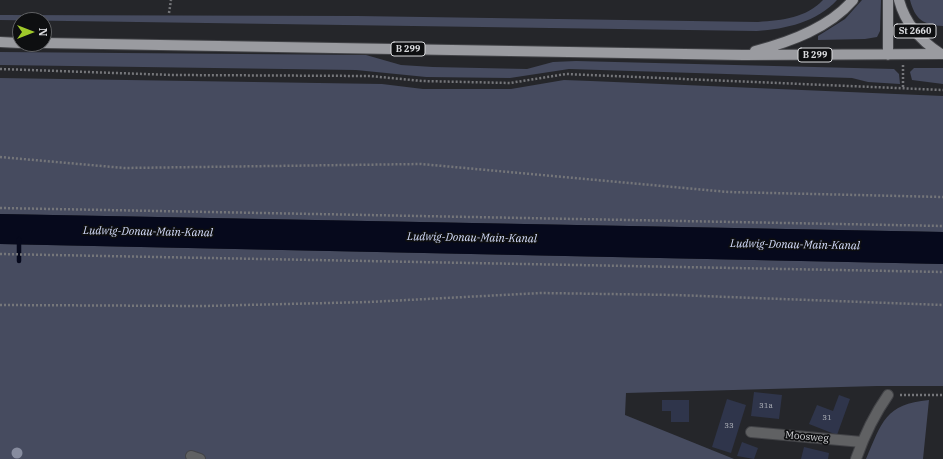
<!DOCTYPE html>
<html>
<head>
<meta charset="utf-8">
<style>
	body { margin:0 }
	#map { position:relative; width:943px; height:459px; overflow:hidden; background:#25262a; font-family:"IBM Plex Serif",serif }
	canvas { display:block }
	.north { position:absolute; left:12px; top:12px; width:40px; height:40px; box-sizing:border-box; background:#0e0f11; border:1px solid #5f6063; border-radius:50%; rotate:90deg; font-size:11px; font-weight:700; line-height:16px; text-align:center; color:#d9dadd }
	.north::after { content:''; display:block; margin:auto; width:14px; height:18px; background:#a0c92b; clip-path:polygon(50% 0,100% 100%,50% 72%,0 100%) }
</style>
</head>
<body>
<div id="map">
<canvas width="943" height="459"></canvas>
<div class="north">N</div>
</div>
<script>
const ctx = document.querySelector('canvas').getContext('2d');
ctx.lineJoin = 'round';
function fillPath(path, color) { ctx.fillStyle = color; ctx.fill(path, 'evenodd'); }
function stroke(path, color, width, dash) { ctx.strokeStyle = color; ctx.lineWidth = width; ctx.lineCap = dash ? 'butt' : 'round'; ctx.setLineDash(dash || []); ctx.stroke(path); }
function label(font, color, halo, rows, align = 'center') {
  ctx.font = font + ' "IBM Plex Serif",serif'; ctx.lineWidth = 3.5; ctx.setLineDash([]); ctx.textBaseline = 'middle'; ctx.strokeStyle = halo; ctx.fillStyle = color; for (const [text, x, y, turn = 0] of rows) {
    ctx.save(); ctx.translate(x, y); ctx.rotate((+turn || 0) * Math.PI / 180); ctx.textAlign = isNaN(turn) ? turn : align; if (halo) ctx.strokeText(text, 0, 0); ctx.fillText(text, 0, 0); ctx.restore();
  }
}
const green = new Path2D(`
	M823,0h14c-20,22 -51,29 -80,31l-757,-11v-5l357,1 401,6c25,-2 48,-4 65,-22z
	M862,0h19l-1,31 -3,6 -12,2 -47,1v-4l27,-17z
	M910,0h33v26c-20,-1 -28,-7 -33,-26z
	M0,52l366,3 35,10 32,2 94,2 26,-7 23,-1 318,8 5,5 1,10 -32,-2 -16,-4 -283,-9 -59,9 -84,-1 -70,-7 -356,-5z
	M914,68h29v16l-31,-4 -2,-8z
	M0,78l382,6 41,5h88l53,-9 27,1 352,15v136l-943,-18z
	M0,244l943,20v122h-66l-251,7 -1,22 109,44h-734z
	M929,400l-6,59h-57c16,-37 19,-55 63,-59z`);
const water = new Path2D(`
	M0,214l943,18v32l-943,-20z`);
const stream = new Path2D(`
	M19,261v-22`);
const building = new Path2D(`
	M754,392l28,3 -3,24 -28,-3z
	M839,395l11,4 -13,36 -28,-11 8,-19 16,6z
	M727,399l19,6 -15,48 -19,-6z
	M662,400h27v22h-18v-11h-9z
	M742,442l16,6 -4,11 -17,-3z
	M804,447l25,6 -1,6h-27z`);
const path = new Path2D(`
	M169,13l2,-13
	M903,65v23
	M0,69l173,6 197,1 52,5 88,2 56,-9 377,16
	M0,157l124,11 297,-4 307,28 215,5
	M0,208l943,18
	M0,254l943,18
	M0,305l203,1 166,-4 172,-9 134,2 268,10
	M900,395h43`);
const minor = new Path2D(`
	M751,432l111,10
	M191,456l9,3
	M856,459c8,-23 18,-44 32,-64`);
const major = new Path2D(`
	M899,0c6,23 22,41 42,54
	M0,42l20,1
	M44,43l699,12 200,-1
	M755,51c35,-9 74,-23 98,-51
	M888,55v-55`);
const trees = [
	[17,453]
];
const numberNames = [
	["31a",766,406],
	["31",827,418],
	["33",729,426]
];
const shields = [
	[915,31,42],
	[408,49,34],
	[815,55,34]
];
const shieldNames = [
	["St 2660",915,31],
	["B 299",408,49],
	["B 299",815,55]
];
const streetNames = [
	["Moosweg",807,437,5]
];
const waterNames = [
	["Ludwig-Donau-Main-Kanal",148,232,1],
	["Ludwig-Donau-Main-Kanal",472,238,1],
	["Ludwig-Donau-Main-Kanal",795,245,1]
];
fillPath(green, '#464b5f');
fillPath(water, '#06091c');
stroke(stream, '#06091c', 4.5);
fillPath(building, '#2f354b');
stroke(minor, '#424347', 12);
stroke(major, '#424347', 12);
stroke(path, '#75767a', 2.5, [2, 2]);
stroke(minor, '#606163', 10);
stroke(major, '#9a9ba0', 10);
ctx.fillStyle = '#878c9f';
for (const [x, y] of trees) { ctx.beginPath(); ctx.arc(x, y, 5.5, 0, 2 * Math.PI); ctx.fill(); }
label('8px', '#aeb1b8', null, numberNames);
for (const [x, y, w] of shields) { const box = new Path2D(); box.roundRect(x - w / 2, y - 7, w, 14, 3); ctx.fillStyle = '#0e0f11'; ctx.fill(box); stroke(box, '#d9dadd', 1); }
label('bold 9px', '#d9dadd', null, shieldNames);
label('10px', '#d9dadd', '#0e0f11', streetNames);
label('italic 11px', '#d6defd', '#0e0f11', waterNames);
</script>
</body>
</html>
